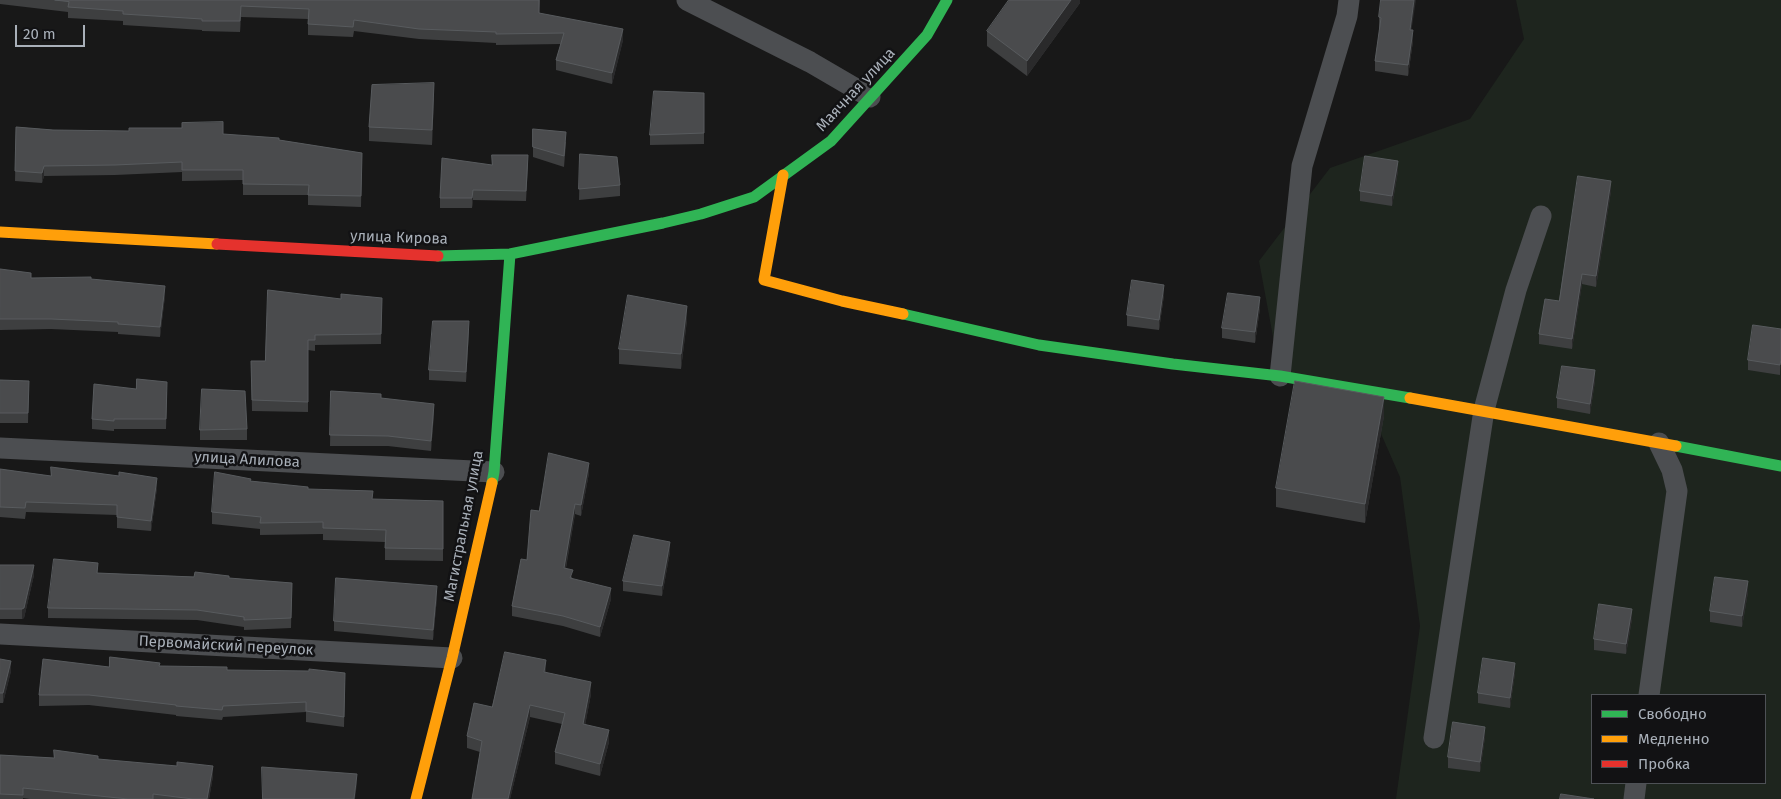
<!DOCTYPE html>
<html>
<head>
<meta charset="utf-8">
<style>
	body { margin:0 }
	#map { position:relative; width:1781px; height:799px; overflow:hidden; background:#181818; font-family:"Fira Sans",sans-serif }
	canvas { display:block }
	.legend { position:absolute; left:1591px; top:694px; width:175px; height:90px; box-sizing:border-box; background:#121214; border:1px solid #4e5156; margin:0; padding:6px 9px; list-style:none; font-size:15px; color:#a9b0b9 }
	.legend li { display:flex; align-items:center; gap:10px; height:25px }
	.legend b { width:25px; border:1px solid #4e5156 }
	.scale { position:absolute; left:15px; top:25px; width:70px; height:22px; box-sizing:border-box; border:2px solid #a9b0b9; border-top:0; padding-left:6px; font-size:15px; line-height:18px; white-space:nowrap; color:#a9b0b9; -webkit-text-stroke:4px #121214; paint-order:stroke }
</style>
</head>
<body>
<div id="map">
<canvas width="1781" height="799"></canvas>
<ul class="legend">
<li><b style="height:6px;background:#30b455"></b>Свободно</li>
<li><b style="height:6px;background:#ff9f0a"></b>Медленно</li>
<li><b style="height:6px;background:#e5322d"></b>Пробка</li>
</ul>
<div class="scale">20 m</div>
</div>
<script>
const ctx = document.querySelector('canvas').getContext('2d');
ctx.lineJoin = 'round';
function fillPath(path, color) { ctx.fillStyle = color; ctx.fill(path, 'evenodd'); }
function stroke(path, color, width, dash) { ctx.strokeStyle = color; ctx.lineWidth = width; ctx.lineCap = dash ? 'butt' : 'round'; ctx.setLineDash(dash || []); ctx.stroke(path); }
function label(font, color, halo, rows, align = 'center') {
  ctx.font = font + ' "Fira Sans",sans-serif'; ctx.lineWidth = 5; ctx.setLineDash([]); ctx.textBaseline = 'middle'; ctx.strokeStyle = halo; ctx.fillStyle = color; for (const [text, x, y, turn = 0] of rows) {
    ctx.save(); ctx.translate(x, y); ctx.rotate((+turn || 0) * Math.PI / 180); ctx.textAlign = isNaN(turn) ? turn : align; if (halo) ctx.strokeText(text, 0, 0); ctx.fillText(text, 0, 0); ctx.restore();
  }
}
const green = new Path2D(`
	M1516,0h265v799h-385l24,-173 -20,-149 -40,-91 -79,-6 -22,-119 71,-93 140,-49 54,-80zM1592,695h173v88h-173z`);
const street = new Path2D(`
	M687,0l123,62 60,35
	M1280,376l22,-210 45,-150 2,-16
	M0,448l494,24
	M0,634l452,24
	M1649,695l28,-204 -5,-21 -13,-27
	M1434,738l50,-328 32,-120 25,-74
	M1634,799l2,-16`);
const fast = new Path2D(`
	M438,256l72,-2 153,-31 38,-9 53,-17 77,-56 96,-106 20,-35
	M903,314l136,31 134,19 107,12 130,22
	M1676,446l105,20
	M492,483l2,-11 16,-218`);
const slow = new Path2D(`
	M783,175l-19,105 78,21 61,13
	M0,232l217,12
	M1410,398l266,48
	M416,799l36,-141 40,-175`);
const jam = new Path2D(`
	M217,244l221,12`);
const wall = new Path2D(`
	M0,0h540l-1,13 84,27 -11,44 -56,-14v-10l5,-16 -65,1v-2l-77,-4 -65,-8 -1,6 -45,-2v-16l-67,-2 -1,15 -38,-1v-1l-79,-5v-4l-55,-3v-6l-68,-8z
	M1080,0v3l-53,73 -40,-30v-15z
	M1381,0l31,30 1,11 -5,35 -33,-5v-10l5,-33h-1v-11z
	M704,93v51l-54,1v-10z
	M434,98l-2,47 -63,-4v-14z
	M16,127l37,3 170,4 56,6 83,13 -1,54 -53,-2v-10h-65v-15l-61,1v-9l-67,3 -71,1 -2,7 -27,-2z
	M533,129l33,13 -2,25 -31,-10z
	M580,154l40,31v11l-41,4z
	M492,165h36l-2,36 -53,-1 -1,8h-32v-10z
	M1398,171l-6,35 -32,-5v-10z
	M1611,191l-15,96 -14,-3 -10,65 -33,-5v-10l20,-33z
	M0,269l31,9 60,1 74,17 -5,41 -42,-3v-2l-67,-3 -51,1z
	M1164,295l-5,35 -32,-4v-11z
	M382,298l-1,46 -66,1v6l-7,-1v62l-56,-1 -1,-50h14l76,-62z
	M1260,308l-5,35 -33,-5v-10z
	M687,320l-6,49 -62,-5v-15z
	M1781,329l-1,46 -32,-5v-10z
	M469,331l-3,51 -37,-2v-10z
	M0,380l29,1 -1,42h-28z
	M1595,381l-5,33 -33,-6v-10z
	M136,389l31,3 -1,37h-52v2l-22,-2v-10z
	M331,391l50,7 53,16 -3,37 -43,-5h-58z
	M1384,416l-19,107 -89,-16v-19z
	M247,429v11h-47v-10z
	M0,469l51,7 106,12 -6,43 -34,-3v-13l-91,-3 -1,7 -25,-2z
	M589,473l-8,43 -6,-2 -9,54 7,11 38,20 -11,38 -37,-11 -51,-10v-10l15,-46 12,-49z
	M251,481l122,18 70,50v12l-58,-1v-18l-62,-2v-6l-63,1v-6l-48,-5v-12z
	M670,552l-8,44 -39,-5v-10z
	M0,565l34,10 -10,43 -2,1h-22z
	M98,573l131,5 63,5 -1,45 -47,2v-3l-47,-7 -149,-2v-10z
	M1748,592l-6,35 -32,-5v-11z
	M437,597l-4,43 -99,-9v-10z
	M1632,619l-6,35 -32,-4v-11z
	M0,659l11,12 -8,32h-3z
	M160,666l67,4 118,13 -1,44 -38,-5v-10l-83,5 -1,3 -46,-4v-1l-87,-10 -50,1v-11l70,-28z
	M546,673l45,21 -6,31 24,17 -9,34 -45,-12v-12l7,-28 -32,-7 -20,82h-38l8,-47 -13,-4v-12l25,-29z
	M1515,673l-5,35 -32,-5v-10z
	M1485,737l-5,35 -32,-4v-11z
	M0,755l54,3 44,1 115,17 -4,23h-179l-7,-1v1h-23z`);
const shadedWall = new Path2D(`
	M1071,0h9v3l-53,73v-15z
	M1414,0h2l-6,40v-10z
	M241,6v11l-1,15v-11z
	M623,29v11l-11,44v-11z
	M1413,30v11l-5,35v-11z
	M434,83v15l-2,47v-15z
	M1398,161v10l-6,35v-10z
	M44,166v10l-2,7v-10z
	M1611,181v10l-15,96v-11z
	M473,190v10l-1,8v-10z
	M1582,274v10l-10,65v-10z
	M1164,285v10l-5,35v-10z
	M165,286v10l-5,41v-10z
	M1260,297v11l-5,35v-11z
	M687,306v14l-6,49v-15z
	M469,321v10l-3,51v-10z
	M1595,370v11l-5,33v-10z
	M1384,397v19l-19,107v-19z
	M434,404v10l-3,37v-10z
	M589,463v10l-8,43v-11z
	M157,478v10l-6,43v-10z
	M575,504v10l-11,64v-10z
	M670,542v10l-8,44v-10z
	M34,565v10l-10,43 -2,1v-10z
	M1748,581v11l-6,35v-11z
	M437,586v11l-4,43v-10z
	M611,588v11l-11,38v-10z
	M1632,609v10l-6,35v-10z
	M546,660v12l-2,13v-13z
	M11,661v10l-8,32v-10z
	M1515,663v10l-5,35v-10z
	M591,682v12l-8,43v-13z
	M530,705v12l-20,82h-2z
	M1485,727v10l-5,35v-10z
	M609,730v12l-9,34v-12z
	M213,766v10l-4,23h-2z
	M357,774v10l-2,15h-1z`);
const building = new Path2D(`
	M55,0h484v13l84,16 -11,44 -56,-13 8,-27 -68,1v-2l-77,-3 -65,-9 -1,7 -45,-3 1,-15 -68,-3 -1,15h-38v-2l-79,-5v-3l-55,-4 1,-5z
	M1009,0h62l-44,61 -40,-30z
	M1381,0h33l-4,30h3l-5,35 -33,-4 6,-43 -2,-1z
	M434,83l-2,47 -63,-3 3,-42z
	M654,91l50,2v40l-54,2z
	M223,122v12l56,4v2l83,13 -1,43 -53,-1 1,-10 -66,-1v-14h-61v-8l-67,3 -71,1 -2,7 -27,-2 1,-44 37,3 76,1v-3h53v-5z
	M533,129l33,3 -2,24 -31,-9z
	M580,154l37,3 3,28 -41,4z
	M492,155h36l-2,36 -53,-1 -1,8h-32l2,-40 50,7z
	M1365,156l33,5 -6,35 -32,-5z
	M1578,176l33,5 -15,95 -14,-2 -10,65 -33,-5 6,-35 14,2z
	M0,269l31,4v5l60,-1v2l74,7 -5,41 -42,-3v-2l-67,-3h-51z
	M1132,280l32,5 -5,35 -32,-5z
	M268,290l73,9v-5l41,4 -1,36 -66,1v5h-7v62l-56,-2 -1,-39h14z
	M1228,293l32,4 -5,35 -33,-4z
	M628,295l59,11 -6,48 -62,-5z
	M433,321h36l-3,51 -37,-2z
	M1753,325l28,4v30l-1,6 -32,-5z
	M1562,366l33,4 -5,34 -33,-6z
	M137,379l30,3 -1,37h-52v2l-22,-2 2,-35 42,5z
	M0,380l29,1 -1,32h-28z
	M1295,381l89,16 -19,107 -89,-16z
	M202,389l43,2 2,38 -47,1z
	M331,391l50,3v4l53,6 -3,37 -43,-5 -58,-1z
	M549,453l40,10 -8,42 -6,-1 -11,64 9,2 -3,8 41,10 -11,39 -37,-11 -51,-10 9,-47 6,1 4,-50 8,1z
	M51,467l68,9v-4l38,6 -6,43 -34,-4v-12l-91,-3 -1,6 -25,-1v-38l51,7z
	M215,472l36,7 -1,2 58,6v2l65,2 -1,8 71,2v48l-58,-1 1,-18 -63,-2v-6l-63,1 1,-6 -49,-5z
	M634,535l36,7 -8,44 -39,-5z
	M54,559l44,4 -1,10 97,4 1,-5 34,4v2l63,5 -1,35 -47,2v-3l-47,-7 -149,-2z
	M0,565h34l-10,43 -2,1h-22z
	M1715,577l33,4 -6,35 -32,-5z
	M336,578l101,8 -4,44 -99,-9z
	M1599,604l33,5 -6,35 -32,-5z
	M505,652l41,8 -2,12 47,10 -8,42 26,6 -9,34 -45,-12 10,-39 -35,-8 -22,94h-36l10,-58 -15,-5 7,-33 18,4z
	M110,657l50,6 -1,3 68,1v3l82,1v-2l36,4 -1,44 -38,-6v-9l-83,4 -1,4 -46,-4v-1l-87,-10h-50l4,-36 66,8z
	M1483,658l32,5 -5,35 -32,-5z
	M0,659l11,2 -8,32h-3z
	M1453,722l32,5 -5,35 -32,-5z
	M54,750l44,6v3l79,7v-4l36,4 -6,33h-14l-40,-5v5h-25l-105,-11v7l-23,-1v-39l54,3z
	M262,767l95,7 -3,25h-91z
	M1561,794l33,5h-34z`);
const streetNames = [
	["Маячная улица",856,90,-47],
	["улица Кирова",399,238,2],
	["улица Алилова",247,460,3],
	["Магистральная улица",464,526,-79],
	["Первомайский переулок",226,646,3]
];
fillPath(green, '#1e251e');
stroke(street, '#4c4e51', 21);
stroke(fast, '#30b455', 11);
stroke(slow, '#ff9f0a', 11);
stroke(jam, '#e5322d', 11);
fillPath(wall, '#3e3f40');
fillPath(shadedWall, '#2a2a2b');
fillPath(building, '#4a4b4d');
stroke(building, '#585b5e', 1);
label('15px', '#a9b0b9', '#121214', streetNames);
</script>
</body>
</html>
